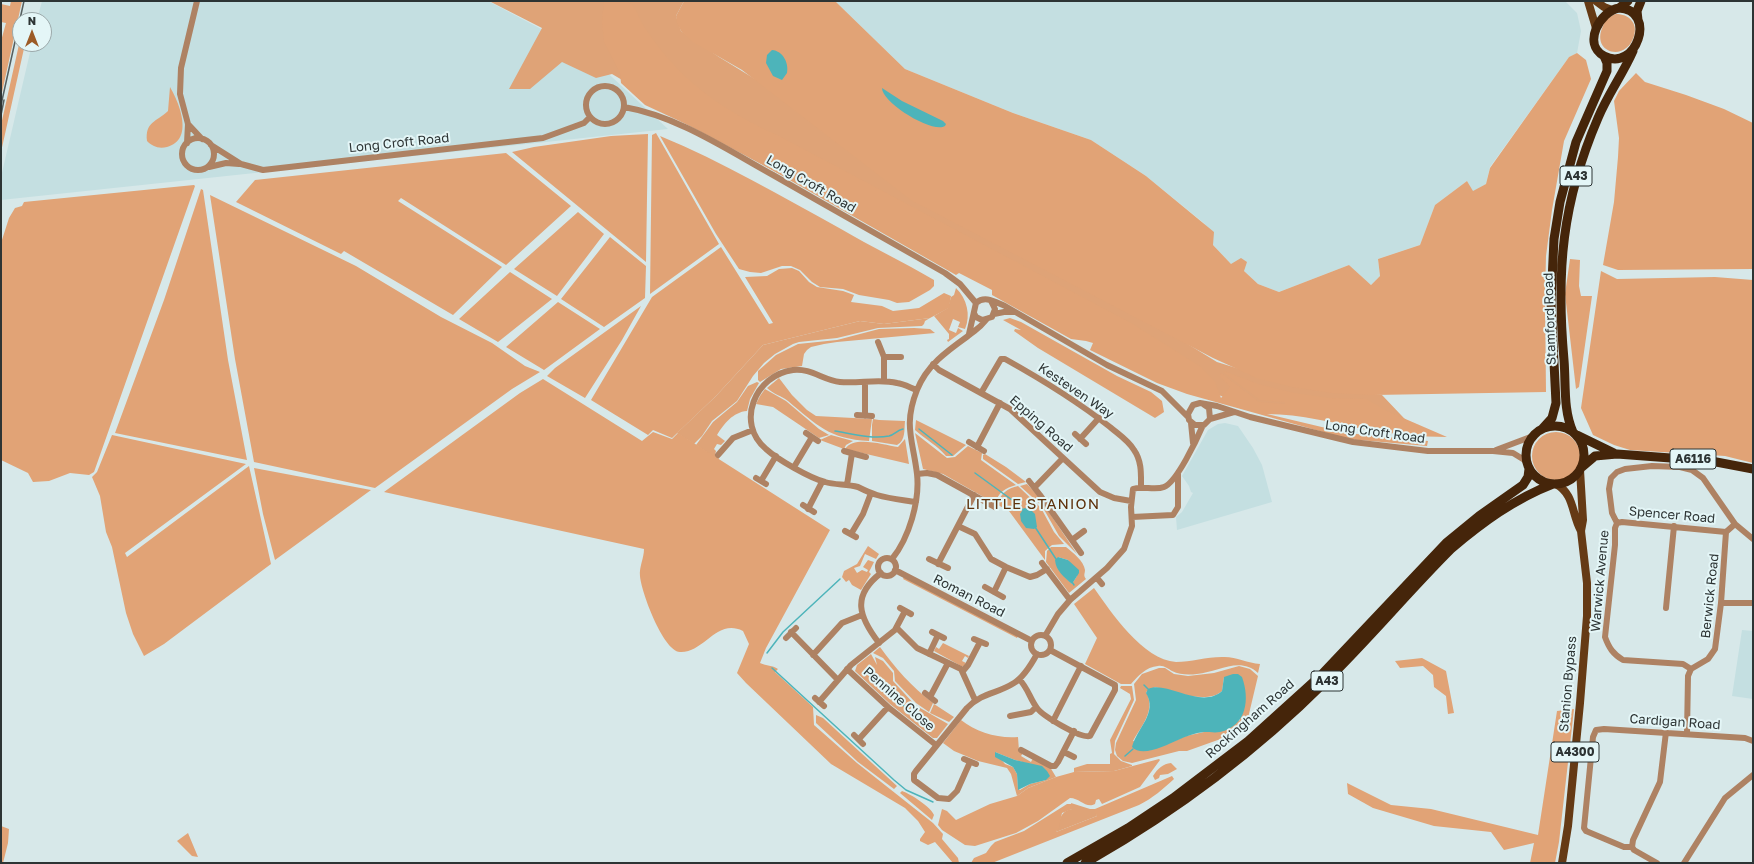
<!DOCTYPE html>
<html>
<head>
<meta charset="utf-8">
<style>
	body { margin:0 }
	#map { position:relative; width:1754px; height:864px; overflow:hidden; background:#d7e8e9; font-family:"Golos Text",sans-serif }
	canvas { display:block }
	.frame { position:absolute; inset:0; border:2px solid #2d3434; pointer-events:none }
	.north { position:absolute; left:12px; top:12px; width:40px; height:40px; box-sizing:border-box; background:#e4f6f7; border:1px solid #9ba8a9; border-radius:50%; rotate:0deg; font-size:11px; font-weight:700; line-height:16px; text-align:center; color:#2d3434 }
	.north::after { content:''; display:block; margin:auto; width:14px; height:18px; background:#9c5b26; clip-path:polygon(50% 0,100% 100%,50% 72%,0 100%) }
</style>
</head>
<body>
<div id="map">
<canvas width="1754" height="864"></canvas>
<div class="frame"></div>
<div class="north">N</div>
</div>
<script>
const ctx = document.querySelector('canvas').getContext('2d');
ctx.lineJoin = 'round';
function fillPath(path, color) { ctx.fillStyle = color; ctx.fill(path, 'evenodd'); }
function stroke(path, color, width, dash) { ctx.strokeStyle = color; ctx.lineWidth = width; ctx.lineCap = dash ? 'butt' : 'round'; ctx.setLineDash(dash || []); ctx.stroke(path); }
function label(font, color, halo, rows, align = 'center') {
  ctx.font = font + ' "Golos Text",sans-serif'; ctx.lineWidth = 4; ctx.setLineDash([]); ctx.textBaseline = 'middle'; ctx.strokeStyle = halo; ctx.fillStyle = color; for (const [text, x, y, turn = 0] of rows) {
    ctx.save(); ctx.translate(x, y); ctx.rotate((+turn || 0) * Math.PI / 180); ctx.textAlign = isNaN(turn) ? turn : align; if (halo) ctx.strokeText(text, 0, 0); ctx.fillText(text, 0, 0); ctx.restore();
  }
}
const built = new Path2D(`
	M42,1h446l97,51 83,77 -667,71v-23l31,-133h12v-24h-7z
	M835,1h730l12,12 4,18 -4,22 -8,4 -79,110 -4,17 -13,8 -6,-11 -32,24 -15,40 -42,14 2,17 -9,9 -22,-20 -70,27 -21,-8 -14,-13 -13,-7 -18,-19 -8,-21 -59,-48 -55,-36 -78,-27 -108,-44z
	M1225,423l13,3 15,22 9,17 10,37 -95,28 -1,-13 6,-5 11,-19 -2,-1 -2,-6 -7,-10 26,-46 10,-6z
	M1742,630l11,1v68l-21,-3z`);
const green = new Path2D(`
	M489,1h195l-8,15 5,15 38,26 498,305 74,23 91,10 38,40 -178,-31 -34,-13 -218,-104 -352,-189 -4,-11 -22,-13 -16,4 -34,-16 -32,27h-21l33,-61z
	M1616,14c13,0 22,9 18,22 -8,27 -44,17 -31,-10 2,-6 7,-10 13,-12z
	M956,288c11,11 15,27 9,41l-7,-2 2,-5 -7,-3 -4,11 7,3 2,-5 5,3 -15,11 -1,-2 2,-1v-5l-15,-18 14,-8 3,-11 3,-2z
	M930,318l-5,3 -1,3 -2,2 -44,2 -41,10 -38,4 -6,2 -18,10 -11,9 -11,13 -16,25 -25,20 -10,15 -8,8 -17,-11 39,-37 47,-51 97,-24 24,3z
	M914,328l16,1 5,4 -98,9 -13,2 -13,3 -4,3 -3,4 -2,12 -21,3 -21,13 -2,-2v-9l18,-16 22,-11 39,-4 42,-11z
	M779,378l13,17 15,15 9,6 56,3 -3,22c-40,-2 -52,-16 -81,-40 -6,-5 -15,-7 -21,-13z
	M757,382l2,1 -9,16 -3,12c-14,1 -23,13 -30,24l8,6 -4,4 -4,-1 -3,5 2,2 -1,4 4,3 -1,2 -22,-15 17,-23 24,-20 11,-16z
	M765,389l21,12 33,28 10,6 -10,3 -46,-31 -17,-3 4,-8z
	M873,419l6,1 26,1c-1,9 1,19 -8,24l-25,-4v-16z
	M916,420l50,25 -13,11h-7c-8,-10 -21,-17 -31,-26z
	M1532 456a24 24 0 1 1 48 0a24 24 0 1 1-48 0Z
	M915,433l32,25 8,-1 13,-11 14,7 -1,7 35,25c-10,3 -19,7 -20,19l-53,-30 -20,-5z
	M831,435l22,6 -7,4 -2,4 -24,-9z
	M905,439l4,25 -64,-15c9,-14 39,-4 53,-2z
	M985,454l21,13 20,15 -8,2 -35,-25v-4z
	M1027,484l11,12 39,58 -18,-18 -17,-30 -22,-20z
	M1018,486l23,22 13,24 10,12 -12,1 -7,6v9l-36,-49 -11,-6c1,-11 10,-17 20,-19z
	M868,546l11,8 -3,5 -11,-5 -5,12 -6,2 3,5 5,-3 5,2 1,-2 -5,-3 5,-7 6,2 -5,10 2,2 -10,16 -9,-5 -3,-5 -3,2 -4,-5 2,-6 13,-7z
	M1051,547h15c6,5 18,14 19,23 0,4 -2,5 1,9l-17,14 -23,-31 1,-11zM1058,557l10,3 9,16 -5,8 -6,-6z
	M904,577l114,59 -1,2 -114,-59z
	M1094,588c17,24 49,72 82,74 15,0 30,-5 46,-5 13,-1 25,6 38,7l-2,9c-18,-17 -40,-1 -61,1 -8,1 -17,1 -25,-3 -4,-2 -8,-6 -14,-5 -12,1 -20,10 -27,18h-10l-36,-20 12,-26 -23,-34z
	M943,643l26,13 -1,2 -3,-2 -3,5 4,2 -2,3h-3l-27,-15 2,-4 3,2z
	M880,647c15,21 32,40 53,56l-4,9 -13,-9 -21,-22 -1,-10 -11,-13 -10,-5z
	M871,654l6,11 -2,-8 8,4 10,12v8l22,24 33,19 -11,14h-4l-43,-34 -35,-33 2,-6z
	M1239,666l11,3 8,7 -10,42 -5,7 -14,11 -42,15h-8l-47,12 -9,-2 -6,-5 -2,-6 1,-7 20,-43 -2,-16 8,-10 17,-6h6l9,6 14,2 26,-3zM1224,677l16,43 -21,12h-15l-18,4 -22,9 -31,-4c9,-16 23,-31 13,-49l9,-5c17,4 52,18 67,4z
	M1121,686h11l2,14 -19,41 -1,13 7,7 11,4v1l-18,5 -40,1v-4l13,-4h23v-10l2,-1 -2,-13 21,-41 -1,-5 -10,-6z
	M934,704l20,13 -5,5 -19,-9z
	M961,720c15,12 38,19 57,17l1,14 4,2 -2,3 10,6 2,-4 17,9 6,10 -28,11 -11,8 -6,-22 -4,-6 -29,-7 -24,-10 -11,-8zM995,752l20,8 18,5 13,15 -16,4 -10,6 -2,-1 -1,-15 -4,-7 -8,-3z
	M1071,803l19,6h5l2,7 -41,16c4,-10 3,-21 16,-23z`);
const forest = new Path2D(`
	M11,1h11l-21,96v-56l5,-18 -5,-1v-18l9,2z
	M604,1c8,0 21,-1 27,3 4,3 7,11 9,16 6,10 13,20 21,30 31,39 71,65 116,85l354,188 70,44 14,15 6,16 9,-11 -10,-11 1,-3 38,29 26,2v-2l-25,-2 -37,-28 1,-1 34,13 36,9 35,5 37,1 21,12 60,26c-26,0 -53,-3 -80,-7 -33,-7 -66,-16 -100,-16l80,19 81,8 -1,5 -79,-7 -161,-45 -30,-11 -67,-33 3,-7 -7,-2 -15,-2 -79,-44v-5l-33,-17 -3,2 -240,-137 -71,-33 -24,-22 -1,-10 -16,-31 -2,-21z
	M684,1h151l70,68 108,44 78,27 55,36 68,56 -1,13 18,19 10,-6 6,4 -3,9 14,13 21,8 70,-27 22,20 9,-9 -2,-17 42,-14 15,-40 32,-24 6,10 13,-7 4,-16 79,-111 8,-4 9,7 5,19 -27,62 -12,69 -6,46 -1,41 1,95 -172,3 -42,-2 -40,-6 -35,-9 -44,-20 -302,-158 -169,-130 -49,-28 -12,-11 -4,-8 -1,-7z
	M20,40v4h5l-24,108v-27z
	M1636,73l9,9 41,13 38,14 29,14v146l-135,1 -15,-5 11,-63 4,-45 1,-19 -5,-37 5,-10z
	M170,87c10,17 24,53 -3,60 -9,2 -15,-1 -20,-6 -2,-19 9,-19 21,-30z
	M656,133l63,111 -69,50 2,-159z
	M648,134l-2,128 -134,-110 22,-5 77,-11z
	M660,136c63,26 121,60 181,93 30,18 63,33 93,51v6l-4,4 -21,12 -12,1 -8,-3 -30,-5 -16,-6 -23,-2 -8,-5 -12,-12 -9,-4h-9l-21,7 -11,-1 -11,-3 -23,-35z
	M506,153l65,53 -65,59 -105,-67 -3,3 104,66 -49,48 -109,-64 -3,3 -105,-52 19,-22z
	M194,185l1,1 -101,286 -5,3 -19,-2 -21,8 -16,1 -5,-9 -27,-13v-217l8,-25 6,-10 7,-2 2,-4z
	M201,189l2,1 25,170 19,100 -132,-27 49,-133z
	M210,195l146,71 85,51 51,26 33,23 15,6 -28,17 -137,99 -121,-26 -19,-103z
	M578,212l26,22 -47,62 -43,-27z
	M610,237l36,29 -1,32 -41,29 -43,-28z
	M721,247l48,77 4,-1 -28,-46 22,-1 12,-7 13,-1 7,3 10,11 8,5 26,4 11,4 -3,7 31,4 11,5 26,-3 25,-15 7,3 -2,12 -19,10 -46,6 -24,-3 -97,24 -47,51 -44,42 -19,-8 -5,5 -57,-35 61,-103z
	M1570,259l10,1 -1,26 2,10h11l-13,91 -3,2 -11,-95z
	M1601,271l16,8 98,-2 38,3v183l-28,-7 -95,-6 -16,-5 -21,-10 -12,-27z
	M510,272l42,27 -54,43 -39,-23z
	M558,302l42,27 -56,41 -38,-23z
	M641,306l-19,34 -37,58 -38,-22 8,-8z
	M1010,318l11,4 96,54 34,16 11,9 2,11 -9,6 -117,-70 -24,-17 1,-2 6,1 -18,-10z
	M543,379l99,62 11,-9 19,7 6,-6 152,97 -64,118 -6,15c7,3 12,2 18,6l-3,3 38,35 1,18 43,38 76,60 10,11 -1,5 16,19 1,5h-6l-18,-21 -7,3 -8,-4v-2l5,-7 -7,-11 -13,-13 -74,-44 -85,-81 -9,-10 12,-29 -6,-13c-27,-13 -38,22 -63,21 -17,-1 -39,-61 -40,-76 -1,-9 4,-18 4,-27l-260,-57 136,-99z
	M112,435l134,29 -121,89 2,4 122,-91 22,98 -107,80 -20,12 -11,-22 -7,-21 -14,-66 -6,-15 -6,-36 -8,-19 5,-5z
	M254,468l117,22 -96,70 -12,-46z
	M1422,658l24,13 8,42 -6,1 -2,-18 -12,-9 -1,-12 -10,-9 -23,2 -5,-7z
	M1574,709l-15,133 -4,21h-25l4,-20 -30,7 -13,-18 -57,-6 -61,-18 -25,-14 -1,-11 44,22 40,4 107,26 19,-124z
	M816,715l7,3 74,68 -3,3 -36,-27 -42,-39z
	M1159,759l1,1 -20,27 -38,17 -3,-5 -3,1 -1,4c-9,5 -15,-6 -25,-6l-32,23 -22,12 -41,13 -10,-1 -23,-15 -4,-5 4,-16 5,2 9,9 34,-16 27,-8 11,-8 28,-11 18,-5 40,-1z
	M1171,763l6,6 -9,5 -8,1 -1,3 -4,2 -2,-4c5,-8 10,-12 18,-13z
	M1172,776l2,3c-11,10 -21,19 -35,26l-147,58h-21l3,-5 12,-5 5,-7 4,-4 29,-11 43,-27h5v5l-10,4 -3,14 -3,5 41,-16 -2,-3v-4z
	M902,791c9,3 29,16 32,24l-2,5 -32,-27z
	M1,826l8,3 -1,14 -5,20h-2z
	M188,833l10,24 -6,-1 -15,-15z`);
const water = new Path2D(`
	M772,50c11,1 17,13 15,23l-5,7 -9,-4 -7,-13 1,-8z
	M882,88l20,13 41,20 3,3 -1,2c-12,8 -63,-23 -63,-38z
	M1024,508l6,1 5,5 2,13 -3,2 -8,-1 -5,-7 -1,-7z
	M1058,557l10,3 11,10v3l-7,11c-8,-7 -16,-13 -17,-24z
	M1233,674h5l4,3c8,22 5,49 -22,55 -5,1 -10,0 -16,0 -9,1 -18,4 -26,8 -12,5 -36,18 -46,7 5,-19 26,-34 14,-54l2,-4c18,-9 53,21 74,2l2,-14z
	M995,752l20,8 27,6 5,5 3,5 -4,4 -16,4 -12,6 -1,-16 -4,-7 -18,-10z`);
const stream = new Path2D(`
	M919,429l33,26
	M835,431c18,3 36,8 54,5 5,-1 8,-6 14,-7
	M975,473l44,32 5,6
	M1035,527l21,32
	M1072,582l2,3
	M767,653l16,-21 57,-53
	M772,668l122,112 12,10 27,12
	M869,675l42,37 18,13
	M1144,685l4,4
	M1125,756l8,-7`);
const minor = new Path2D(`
	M586 105a19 19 0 1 1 38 0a19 19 0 1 1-38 0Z
	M624,107c53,9 102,42 149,68 57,33 114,65 172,98l15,11 16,19
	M188,124l14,15
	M182 154a16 16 0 1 1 32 0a16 16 0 1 1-32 0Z
	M187,143l1,-19 -8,-30 1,-26 16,-67
	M211,145l30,19 22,6 280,-32 41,-15 6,-6
	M209,167l17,-4 13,1
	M974,313l2,4 6,3 10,-3 3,-8 -4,-8
	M994,314l10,-2h9
	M969,334l7,-31c9,-8 19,-1 29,3l102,59 55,26 26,26
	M878,342l6,15v24
	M884,357h17
	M933,364l6,6 71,39 90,83 14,6 17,3
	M865,382v34
	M981,393l20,-34h4c36,20 72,42 105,68 8,7 18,13 24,23 8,11 7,25 7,38
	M1203,404l6,4 1,11 -6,6h-9l-6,-5 -1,-6 5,-9 7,-2 17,3 33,11 103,25 75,9h65l20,2 13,8
	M857,415l15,1
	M1210,419l24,-7
	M1191,423l2,20
	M806,433l12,8
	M1075,434l11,10
	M1080,439l19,-21
	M969,442l15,9
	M977,447l23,-44
	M1496,450l37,-14
	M844,451l22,6
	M718,455l15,-17 20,-8
	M794,467l18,-30
	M917,474l10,-1 10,2 58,32
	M756,478l10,6
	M761,481l15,-25
	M1029,481l11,14 41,58
	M847,485l5,-32
	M1035,487l28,-29
	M916,502c-12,-2 -26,-3 -39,-7 -7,-2 -13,-5 -19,-8 -11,-3 -23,-2 -33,-5 -15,-4 -47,-22 -59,-33 -31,-26 -11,-74 27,-79 18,-2 30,10 47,12 19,2 39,-4 57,1 7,1 14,5 20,7
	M803,505l11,7
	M808,509l14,-27
	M1132,517l41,-2 5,-8v-34
	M1617,523l-5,-10 -3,-24 2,-11 6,-6 8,-3 27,-3 28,1 12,3 11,8 32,46 18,15
	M1617,523l-2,5v17l-10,92c4,11 8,17 18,23l60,4 8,5
	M1617,523l5,-1 104,10
	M958,526l17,8 16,25 15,8 24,10 7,-2 10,-6
	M845,531l11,6
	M851,534l12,-20 8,-21
	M1072,540l12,-9
	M878 567a9 9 0 1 1 18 0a9 9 0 1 1-18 0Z
	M892,559c17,-21 28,-58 25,-85 -4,-34 -14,-49 0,-84 10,-25 30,-39 51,-54 8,-7 10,-6 18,-16
	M929,559l19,9
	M1042,563l28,37
	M938,564l36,-69
	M895,570l137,71
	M1097,578l5,6
	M985,587l18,10
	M994,592l12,-25
	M1721,603h32
	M900,608l11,6
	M1666,608l8,-82
	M897,628l20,20 44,21 14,31
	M791,632l47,48
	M932,632l12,6
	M1031 645a10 10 0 1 1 20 0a10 10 0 1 1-20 0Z
	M1045,636l13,-22 12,-14 37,-32 17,-19 8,-23 -1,-19 2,-18c9,-4 21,2 31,-2 13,-5 33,-48 39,-62
	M786,638l10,-10
	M974,639l12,5
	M879,643c-20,-26 -28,-47 2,-70
	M929,654l9,-19
	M813,655l29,-32 20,-8
	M847,669l41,38 48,38
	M963,671l5,-6 12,-23
	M1019,679c9,9 11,20 18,29 6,8 44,31 53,28l25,-46v-5l-65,-35
	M925,693l10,8
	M930,697l18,-34
	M815,698l9,8
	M819,702l32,-37 44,-35 10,-19
	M1010,716l21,-4 5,-5
	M1053,721l28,-55
	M1687,733l1,-57 3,-7 17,-10 7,-10 6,-46 5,-71 9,-8
	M854,735l9,9
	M859,739l29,-32
	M1021,750l30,16h4l3,-4 16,-31
	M1064,752l10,5
	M964,759l12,5
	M970,762l-13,29 -8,8 -11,-1 -24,-18v-6l2,-3 51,-63c16,-16 30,-14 47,-25 10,-6 17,-18 23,-29
	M1632,847h-8l-38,-16 -2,-3 9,-91 3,-7 8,-1 141,9 8,3
	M1632,847l1,-7 27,-58 6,-50
	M1632,847l2,3 23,13
	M1684,863l41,-65 28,-23`);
const major = new Path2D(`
	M1588,1l8,27
	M1596,1l8,6 8,3
	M1556,484c19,11 15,29 25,47
	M1562,863l6,-37 12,-123 7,-87v-33l-6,-52 2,-11 -3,-50`);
const highway = new Path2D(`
	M1619,8c39,2 17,65 -15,48 -22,-12 -4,-45 15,-48z
	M1619,8l9,-7
	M1638,20l-1,-9 4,-10
	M1526 455a29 29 0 1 1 58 0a29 29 0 1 1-58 0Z
	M1542,429l10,-11 4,-15 -5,-101 3,-63 6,-37 16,-60 31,-71v-8l-3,-7
	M1573,432c-10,-22 -7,-48 -9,-72 -8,-89 -2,-158 34,-242 10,-24 25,-44 35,-67
	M1577,435l37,18
	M1582,467l13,-11 22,-2 94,7 42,8
	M1067,863l61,-35 45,-30 75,-57 73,-66 125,-132 33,-27 44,-31 5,-8 1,-8
	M1085,863c88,-50 169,-110 241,-182 43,-42 82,-89 125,-132 31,-26 63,-50 102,-65`);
const rail = new Path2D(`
	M1,105l23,-104
	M1,115l3,-15`);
const shields = [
	[1576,176,32],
	[1693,459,46],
	[1327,681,32],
	[1575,752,48]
];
const shieldNames = [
	["A43",1576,176],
	["A6116",1693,459],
	["A43",1327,681],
	["A4300",1575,752]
];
const streetNames = [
	["Long Croft Road",399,143,-6],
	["Long Croft Road",811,184,30],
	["Stamford Road",1550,319,-92],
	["Kesteven Way",1076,391,34],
	["Epping Road",1041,424,41],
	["Long Croft Road",1375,432,8],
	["Spencer Road",1672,515,5],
	["Warwick Avenue",1600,581,-85],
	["Roman Road",969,596,27],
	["Berwick Road",1710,596,-84],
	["Stanion Bypass",1568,684,-85],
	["Pennine Close",899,699,41],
	["Rockingham Road",1250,719,-41],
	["Cardigan Road",1675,722,4]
];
const quarterNames = [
	["LITTLE STANION",1033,504]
];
fillPath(built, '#c4dfe1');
fillPath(green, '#dfa377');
fillPath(forest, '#e1a376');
fillPath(water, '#4db4ba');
stroke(stream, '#4db4ba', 1.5);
stroke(minor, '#ae8263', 6);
stroke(major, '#653a15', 8);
stroke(highway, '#45250a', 9);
stroke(rail, '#555e5e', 1.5);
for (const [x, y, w] of shields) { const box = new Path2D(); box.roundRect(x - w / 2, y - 10, w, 20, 3); ctx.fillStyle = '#e4f6f7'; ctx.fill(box); stroke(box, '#2d3434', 1); }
label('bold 12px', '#2d3434', null, shieldNames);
label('13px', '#2d3434', '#e4f6f7', streetNames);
ctx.letterSpacing = '1px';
label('15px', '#5e320c', '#e4f6f7', quarterNames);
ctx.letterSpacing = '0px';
</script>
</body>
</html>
